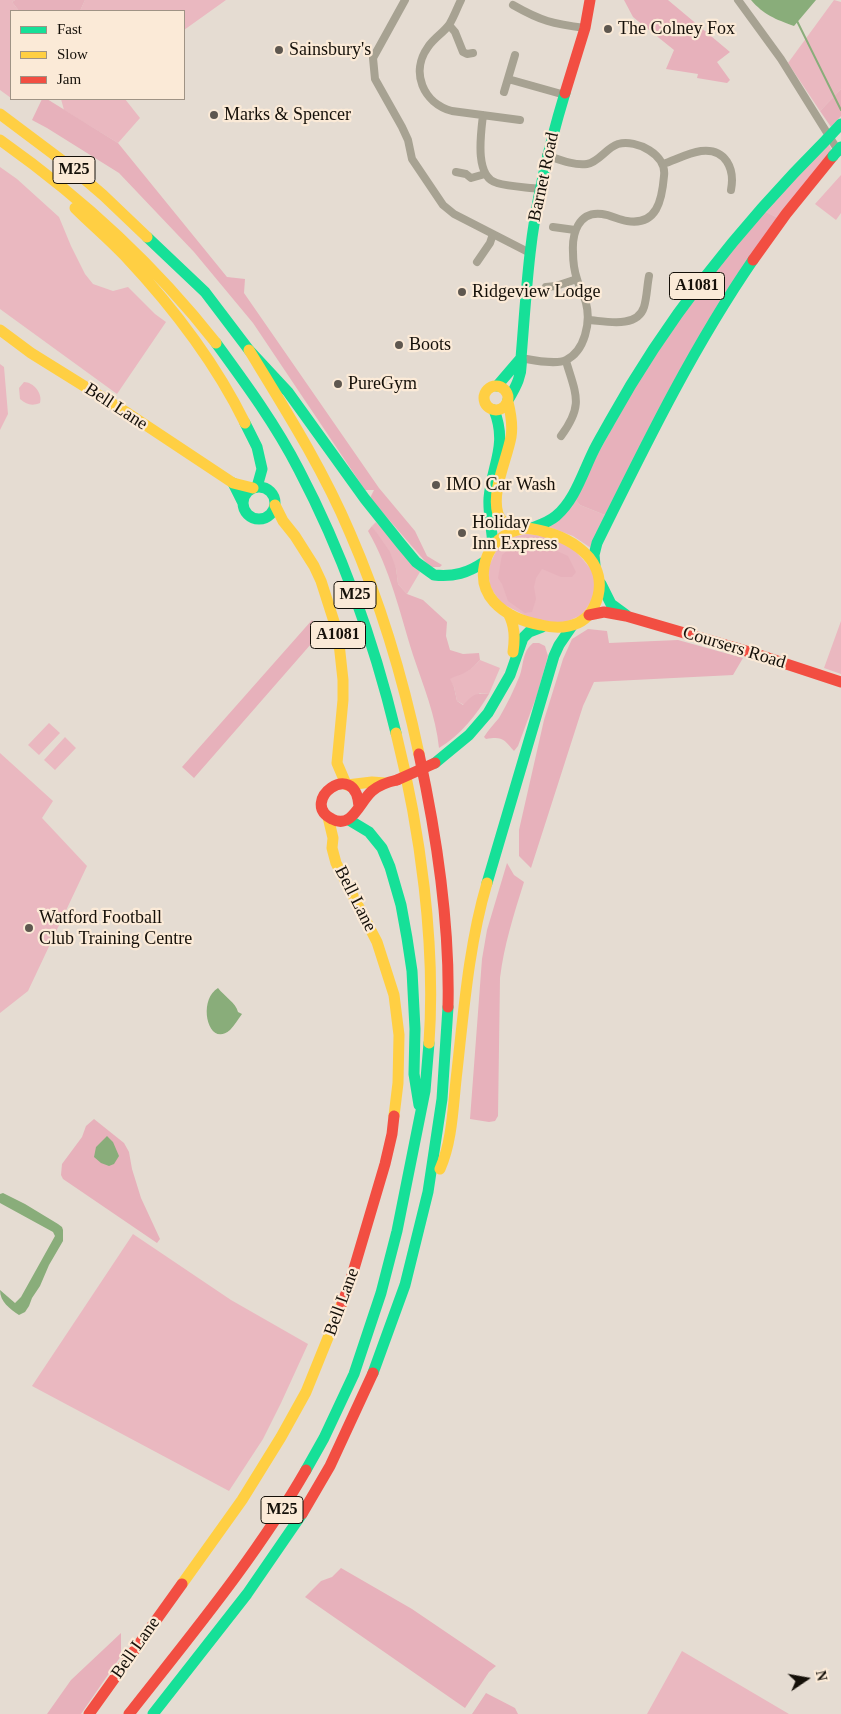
<!DOCTYPE html>
<html>
<head>
<meta charset="utf-8">
<style>
	body { margin:0 }
	#map { position:relative; width:841px; height:1714px; overflow:hidden; background:#e5dcd2; font-family:"Times New Roman",serif }
	canvas { display:block }
	.legend { position:absolute; left:10px; top:10px; width:175px; height:90px; box-sizing:border-box; background:#fbead7; border:1px solid #9f9385; margin:0; padding:6px 9px; list-style:none; font-size:15px; color:#151009 }
	.legend li { display:flex; align-items:center; gap:10px; height:25px }
	.legend b { width:25px; border:1px solid #9f9385 }
	.north { position:absolute; left:781px; top:1654px; width:50px; height:50px; -webkit-text-stroke:4px #fbead7; paint-order:stroke; rotate:78deg; font-size:14px; font-weight:700; line-height:20px; text-align:center; color:#151009 }
	.north::after { content:''; display:block; margin:auto; width:18px; height:22px; background:#151009; clip-path:polygon(50% 0,100% 100%,50% 72%,0 100%) }
</style>
</head>
<body>
<div id="map">
<canvas width="841" height="1714"></canvas>
<ul class="legend">
<li><b style="height:6px;background:#16e098"></b>Fast</li>
<li><b style="height:6px;background:#ffcf43"></b>Slow</li>
<li><b style="height:6px;background:#f24e42"></b>Jam</li>
</ul>
<div class="north">N</div>
</div>
<script>
const ctx = document.querySelector('canvas').getContext('2d');
ctx.lineJoin = 'round';
function fillPath(path, color) { ctx.fillStyle = color; ctx.fill(path, 'evenodd'); }
function stroke(path, color, width, dash) { ctx.strokeStyle = color; ctx.lineWidth = width; ctx.lineCap = dash ? 'butt' : 'round'; ctx.setLineDash(dash || []); ctx.stroke(path); }
function label(font, color, halo, rows, align = 'center') {
  ctx.font = font + ' "Times New Roman",serif'; ctx.lineWidth = 4.5; ctx.setLineDash([]); ctx.textBaseline = 'middle'; ctx.strokeStyle = halo; ctx.fillStyle = color; for (const [text, x, y, turn = 0] of rows) {
    ctx.save(); ctx.translate(x, y); ctx.rotate((+turn || 0) * Math.PI / 180); ctx.textAlign = isNaN(turn) ? turn : align; if (halo) ctx.strokeText(text, 0, 0); ctx.fillText(text, 0, 0); ctx.restore();
  }
}
const green = new Path2D(`
	M0,0h15l-3,2 7,9h-8v87l-11,-8z
	M85,0h141l-42,30v-19h-104z
	M834,0l7,2v87l-21,22 -32,-48z
	M61,99h64l15,19 -22,25 -54,-33z
	M828,143l4,7 -54,68 -14,-7z
	M0,167l17,12 42,38 12,29 14,28 8,10 20,7 15,-4 27,27 11,8 -49,72 -117,-85z
	M841,175v38l-5,7 -21,-16z
	M0,364l4,3 4,47 -8,16z
	M24,382c9,0 19,11 16,21 -8,3 -13,2 -20,-4l-1,-11z
	M574,498l6,7 25,10 -14,33 -18,-12 -24,-9z
	M376,522l44,50 -13,22 -9,-10 -2,-16 -24,-42z
	M527,534c14,1 30,5 42,12 9,6 17,18 25,26l1,24 -13,19 -21,9 -31,-6 -29,-15 -11,-16 -2,-16 2,-7 7,-15 15,-12z
	M841,621v53l-17,-6z
	M480,660l20,8 -11,26 -9,-1 -16,12 -7,-4 -3,-14 -5,-8c14,-8 19,-5 31,-19z
	M49,723l11,10 -21,22 -11,-10z
	M65,737l11,11 -21,22 -11,-10z
	M0,753l53,48 -11,17 45,48 -59,125 -28,22z
	M133,1234l98,66 77,44 -27,59 -18,36 -34,52 -197,-105z
	M682,1651l107,63h-142z`);
const forest = new Path2D(`
	M15,0h70l-5,11h-61l-7,-9z
	M624,0h44l62,52 -13,10 13,18 -3,3 -30,-5 1,-4 -32,-5 8,-19 -41,-33z
	M841,89v27l-10,11 -11,-16z
	M42,99h5l71,44 109,134 18,2 -1,14 135,195 36,43 12,25 15,9 -2,2h-10l-60,-69 4,-8h-9l-112,-167 -59,-71 -75,-79 -72,-45 -15,-8z
	M764,211l14,7 -173,297 -25,-10 -6,-7 62,-114 60,-89z
	M372,526l18,26 6,16 2,16 9,10 16,6 24,22 -1,14 4,14 13,4 16,-1 1,7c-4,4 -8,9 -14,12 -5,3 -11,4 -16,7l4,8 3,14 6,4c10,-10 12,-13 26,-11 -12,20 -29,42 -50,54 -3,-32 -16,-63 -26,-93 -13,-42 -23,-86 -45,-124z
	M525,542h12l31,14 8,16 -4,5h-11l-19,-8 -6,9 -2,9 2,12 -4,13 -7,1 -17,-12 -6,-17 -4,-6 4,-23 10,-8z
	M312,620l5,8 1,8 -124,142 -12,-11z
	M588,629l19,2 2,12 69,-3 65,18 -10,17 -139,7 -11,24 -52,162 -12,-12v-26l25,-110 19,-61 9,-20z
	M533,643h6l6,3 3,10 -11,39 -19,51 -4,5c-10,-12 -12,-15 -28,-12l-2,-2c4,-7 10,-13 15,-19 8,-14 15,-28 21,-43 4,-12 2,-23 13,-32z
	M507,863l7,12 10,7c-10,32 -20,63 -24,96l-2,138 -3,5 -6,1 -19,-3 12,-160 5,-29z
	M94,1119l30,24 5,9 3,17 9,29 19,41 -3,4 -94,-64 -2,-4 1,-11 20,-27 4,-11z
	M341,1568l71,41 84,57 -7,6 -24,36 -160,-111 16,-16 11,-4z
	M121,1633v23l-40,58h-34l24,-34z
	M486,1693l29,15 3,6h-46z`);
const water = new Path2D(`
	M751,0h65l-22,26c-19,-7 -30,-11 -43,-26z
	M218,988c6,8 18,15 20,24l4,2c-4,5 -7,11 -12,16 -22,19 -33,-30 -12,-42z
	M107,1136l6,6 6,14 -5,8 -5,2 -8,-3 -7,-6 2,-10z
	M3,1193l22,11 33,20 4,3 1,3v11l-14,24 -9,21 -8,12 -3,8 -4,6 -6,3c-9,-6 -19,-13 -19,-25l15,13 6,-6 34,-61 -2,-4 -53,-29v-9z`);
const stream = new Path2D(`
	M797,21l44,89`);
const street = new Path2D(`
	M405,0l-32,58 2,21 27,48 6,13 4,19 31,46 11,9 76,39
	M461,0c-4,8 -7,17 -12,25 -6,8 -15,13 -21,22 -18,25 -5,56 24,64l68,9
	M738,0l43,59 58,93
	M513,5c28,16 40,19 72,23
	M449,25l6,7 8,20 4,2 6,-1
	M508,79l57,16
	M504,92l11,-37
	M483,115c-2,18 -9,62 14,68 13,4 29,4 43,6
	M663,164c12,-4 25,-11 38,-13 25,-3 34,18 30,39
	M456,172l10,2 5,4 14,-4
	M553,227l22,3
	M477,262l13,-19 3,-9
	M546,287l10,-1 21,-7
	M588,320c17,1 49,9 56,-13 3,-10 3,-21 5,-31
	M521,358c11,2 35,7 45,2 19,-9 25,-38 20,-57 -2,-8 -7,-16 -9,-24 -3,-9 -4,-18 -4,-27 -1,-18 5,-41 29,-38 9,1 17,6 25,7 30,5 35,-21 37,-45 3,-21 -27,-37 -46,-32 -12,4 -19,18 -31,20 -13,2 -29,-5 -41,-9
	M561,436c23,-31 15,-41 5,-75`);
const fast = new Path2D(`
	M147,237l58,55 44,58 39,42 77,107 36,45 15,18 18,13
	M216,343c30,41 60,82 83,127 44,84 75,172 97,263
	M497,386l24,-28
	M508,400c8,-13 15,-26 13,-42 3,-35 5,-69 9,-104 6,-55 19,-108 35,-161
	M245,423l12,24 5,22 -5,18
	M233,483l10,20
	M243 503a16 16 0 1 1 32 0a16 16 0 1 1-32 0Z
	M532,528c8,-3 17,-6 24,-12 18,-15 26,-41 36,-62 5,-11 12,-22 18,-33 58,-105 132,-197 217,-282
	M493,545c-1,-16 -5,-31 -4,-47 3,-34 19,-53 5,-88
	M595,565l-1,-10 3,-12c48,-97 95,-194 156,-283
	M434,575c20,2 34,-2 50,-13
	M601,584l10,20 15,11
	M435,763l34,-28 19,-22 22,-38 13,-37 6,-6 13,-5
	M349,820l20,12 13,16 8,19 11,38 6,33 5,33 3,58 -1,45 5,31
	M487,883l67,-227 5,-11 13,-19
	M373,1373l32,-88 23,-93 14,-93 6,-92
	M306,1470l18,-32 30,-64 27,-81 16,-62 28,-140 4,-48
	M153,1714l94,-120 55,-80`);
const slow = new Path2D(`
	M0,114l68,51 35,30 44,42
	M0,140c82,58 154,124 216,203
	M75,208c16,16 34,31 50,48 46,49 90,106 120,167
	M0,330l31,23 98,61 104,69 20,5
	M249,350c36,59 74,119 101,183 31,71 53,145 69,221
	M484 398a12 12 0 1 1 24 0a12 12 0 1 1-24 0Z
	M508,402c3,12 5,23 3,35 -4,22 -20,55 -13,77 3,8 10,13 16,17
	M275,505l8,16 12,15 19,30 7,15 17,53 5,46v20l-6,63 9,21
	M525,528c35,3 83,26 73,68 -3,11 -9,22 -20,27 -11,5 -25,5 -37,2 -17,-3 -35,-10 -47,-23 -19,-21 -11,-54 13,-68 5,-3 12,-4 18,-6z
	M508,613c7,13 7,25 5,39
	M396,733c24,96 40,211 33,310
	M347,785l25,-3 13,1
	M328,817l5,21 -1,10 4,15 41,79 17,53 5,40 -1,48 -4,33
	M440,1169c13,-29 13,-66 17,-98 7,-63 12,-127 30,-188
	M182,1584l60,-84 39,-63 25,-45 36,-89`);
const jam = new Path2D(`
	M565,93l20,-65 5,-28
	M753,260l33,-46 47,-58
	M589,615l15,-3 22,4 127,37 88,29
	M419,754c18,83 31,168 29,253
	M359,806c-4,-49 -61,-4 -27,13 20,11 28,-18 40,-28 7,-6 16,-9 25,-11
	M342,1303l6,-14 37,-125 7,-30 2,-18
	M302,1514l28,-48 43,-93
	M89,1714l93,-130
	M129,1714c62,-79 127,-157 177,-244`);
const fastBridge = new Path2D(`
	M827,139l14,-15
	M833,156l8,-9`);
const jamBridge = new Path2D(`
	M397,780l38,-17`);
const markers = [
	[608,29,5,"#5e574f"],
	[279,50,5,"#5e574f"],
	[214,115,5,"#5e574f"],
	[462,292,5,"#5e574f"],
	[399,345,5,"#5e574f"],
	[338,384,5,"#5e574f"],
	[436,485,5,"#5e574f"],
	[462,533,5,"#5e574f"],
	[29,928,5,"#5e574f"]
];
const shields = [
	[74,170,42],
	[697,286,55],
	[355,595,42],
	[338,635,55],
	[282,1510,42]
];
const shieldNames = [
	["M25",74,170],
	["A1081",697,286],
	["M25",355,595],
	["A1081",338,635],
	["M25",282,1510]
];
const poiNames = [
	["The Colney Fox",618,29],
	["Sainsbury's",289,50],
	["Marks & Spencer",224,115],
	["Ridgeview Lodge",472,292],
	["Boots",409,345],
	["PureGym",348,384],
	["IMO Car Wash",446,485],
	["Holiday",472,523],
	["Inn Express",472,544],
	["Watford Football",39,918],
	["Club Training Centre",39,939]
];
const streetNames = [
	["Barnet Road",544,177,-78],
	["Bell Lane",116,407,33],
	["Coursers Road",734,648,17],
	["Bell Lane",355,899,63],
	["Bell Lane",342,1302,-70],
	["Bell Lane",136,1648,-55]
];
fillPath(green, '#eab8c0');
fillPath(forest, '#e7b1bb');
fillPath(water, '#89ad7a');
stroke(stream, '#89ad7a', 2);
stroke(street, '#a7a292', 8);
stroke(fast, '#16e098', 11);
stroke(slow, '#ffcf43', 11);
stroke(jam, '#f24e42', 11);
stroke(fastBridge, '#16e098', 11);
stroke(jamBridge, '#f24e42', 11);
for (const [x, y, r, color] of markers) { const dot = new Path2D(); dot.arc(x, y, r, 0, 2 * Math.PI); ctx.fillStyle = color; ctx.fill(dot); stroke(dot, '#fbead7', 2); }
for (const [x, y, w] of shields) { const box = new Path2D(); box.roundRect(x - w / 2, y - 13.5, w, 27, 4); ctx.fillStyle = '#fbead7'; ctx.fill(box); stroke(box, '#151009', 1); }
label('bold 16px', '#151009', null, shieldNames);
label('18px', '#151009', '#fbead7', poiNames, 'left');
label('18px', '#151009', '#fbead7', streetNames);
</script>
</body>
</html>
